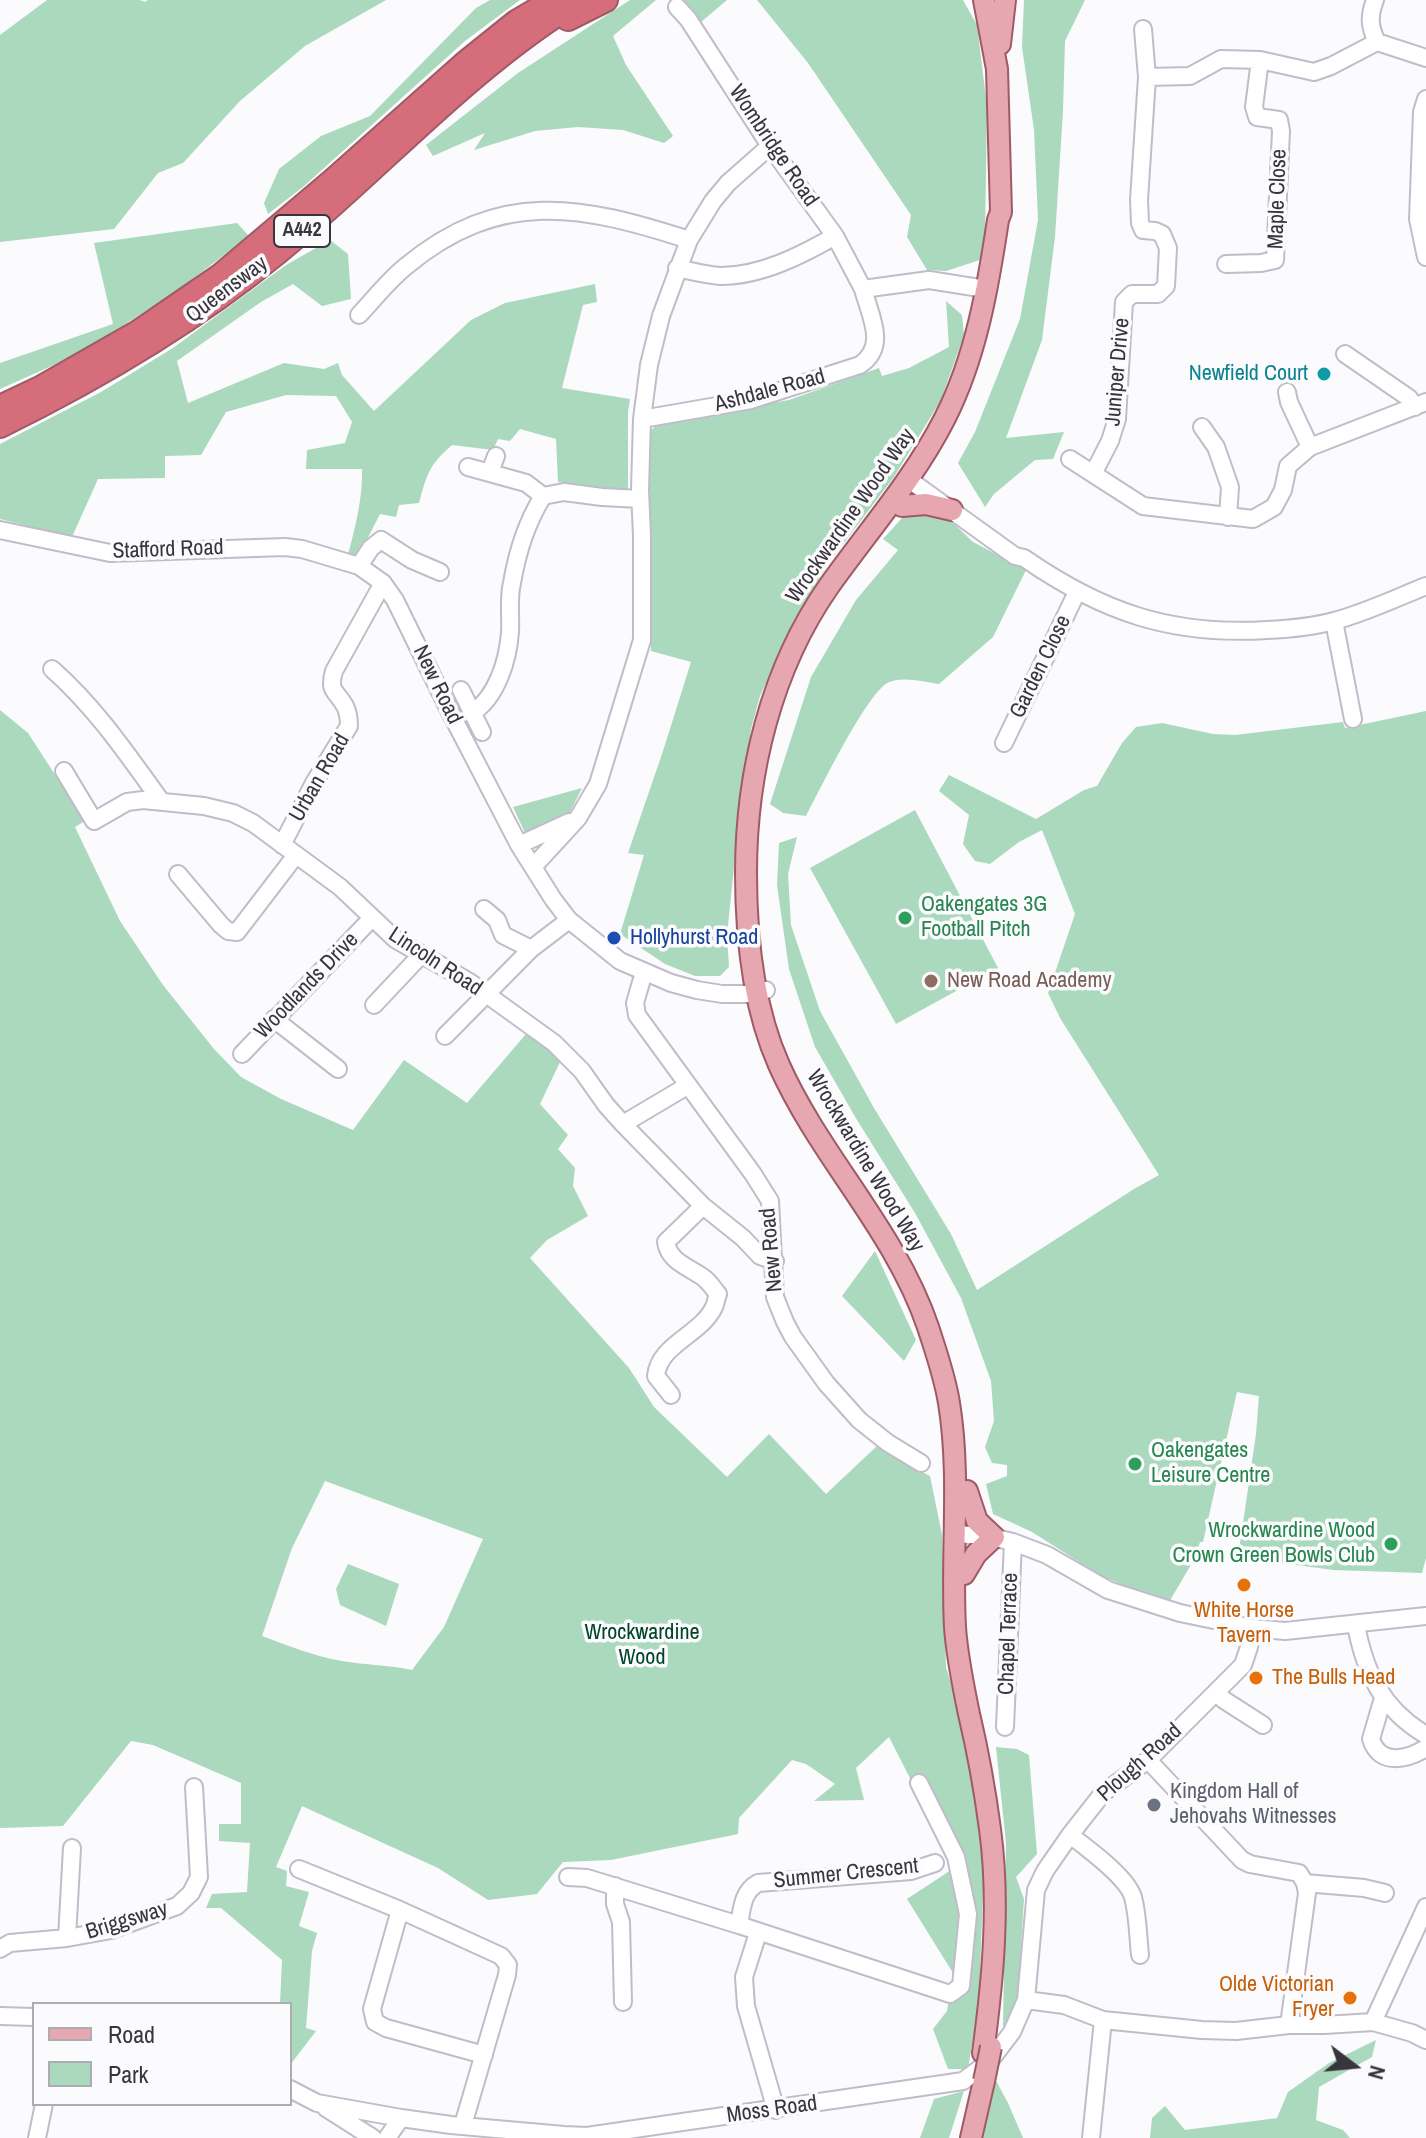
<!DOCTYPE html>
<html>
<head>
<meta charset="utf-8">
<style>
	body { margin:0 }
	#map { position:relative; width:1426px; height:2138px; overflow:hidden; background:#fbfafd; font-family:"Archivo Narrow",sans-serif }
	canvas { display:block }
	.legend { position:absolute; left:32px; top:2002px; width:260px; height:104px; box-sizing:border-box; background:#fbfafd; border:2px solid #adacb0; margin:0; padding:10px 14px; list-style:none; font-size:24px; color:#38363c }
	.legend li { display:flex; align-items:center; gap:16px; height:40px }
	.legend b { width:40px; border:2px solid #adacb0 }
	.north { position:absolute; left:1314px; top:2026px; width:80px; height:80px; -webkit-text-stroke:6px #fbfafd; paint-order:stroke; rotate:106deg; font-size:22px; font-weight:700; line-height:32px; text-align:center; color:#38363c }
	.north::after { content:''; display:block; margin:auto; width:28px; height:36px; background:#38363c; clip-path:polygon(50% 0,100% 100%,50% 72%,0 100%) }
</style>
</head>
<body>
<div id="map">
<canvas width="1426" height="2138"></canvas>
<ul class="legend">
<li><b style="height:10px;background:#e6a7b0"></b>Road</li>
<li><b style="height:22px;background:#aad9be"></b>Park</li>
</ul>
<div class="north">N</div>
</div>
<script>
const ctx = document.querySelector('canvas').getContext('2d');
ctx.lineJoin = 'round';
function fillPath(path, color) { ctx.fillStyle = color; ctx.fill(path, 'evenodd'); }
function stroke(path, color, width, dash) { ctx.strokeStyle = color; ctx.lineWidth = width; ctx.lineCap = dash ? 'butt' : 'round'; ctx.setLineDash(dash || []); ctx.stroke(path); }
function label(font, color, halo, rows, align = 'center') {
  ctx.font = font + ' "Archivo Narrow",sans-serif'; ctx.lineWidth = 7; ctx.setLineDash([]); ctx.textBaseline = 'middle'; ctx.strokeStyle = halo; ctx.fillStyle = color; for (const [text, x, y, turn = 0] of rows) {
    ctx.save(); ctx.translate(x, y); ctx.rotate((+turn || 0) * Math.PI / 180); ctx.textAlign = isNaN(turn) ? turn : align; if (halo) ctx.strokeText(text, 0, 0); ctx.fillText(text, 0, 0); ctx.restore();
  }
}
const green = new Path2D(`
	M47,0h93l5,2 3,-2h238l-81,46 -65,55 -57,62 -25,10 -44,56 -114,13v-207z
	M490,0h30l-55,41 -162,146 -35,27 -4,-11 15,-34 42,-33 49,-20 106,-108z
	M630,0h26l-43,36 13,29 47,71 -9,7 -41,-13 -45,-3 -43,4 -61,19 11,-17 -52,23 -7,-11 92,-72z
	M681,0h46l-26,22z
	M757,0h206l14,25 10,82 -2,133 -5,20 -34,11 -19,-1 -20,-33 4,-22 -103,-152z
	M1024,0h61l-20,41 -2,70 -8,126 -13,103 -36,98 58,-6 -11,27 -18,1 -41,34 -9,13 -27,-44 17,-31 45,-113 18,-99 -4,-90 -12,-83z
	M237,223l12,13 -67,51 -99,65 -83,37v-26l113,-39 -19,-81z
	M330,240l18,14 3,45 -29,7 -29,-22 -32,18 -84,59 11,42 96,-40 40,6 14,-6 4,12 32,36 97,-91 34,-17 90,-19 2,18 -14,3 -21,83 68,11 -2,13v77h-20l-50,-7 -2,-43 -36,-10 -10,12 -12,-2 -5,11 -41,-5c-23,20 -25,29 -33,58l-20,2 -3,12 -16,-3 -23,45 -9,-4c7,-27 15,-57 14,-86h-56l1,-19 38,-7 7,-21 -16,-26 -50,-1 -60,17 -25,43 -36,1v22l-67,1 -26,58 -72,-18v-75l101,-52 72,-44 113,-83z
	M946,301l16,14 2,20 -23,65 -47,77 -66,87 -41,71 -27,61 -9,33 -14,109 -10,97 2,32 -9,9h-25l-30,-12 -45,-30 24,-79 -16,-2 35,-102 28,-89 -40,-11 -2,-219 10,-9 130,-23 90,-32 3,8 27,-8 40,-21z
	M924,511l26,9 23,22 53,28 -33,67 -54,47c-14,-2 -36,-8 -50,-2 -22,10 -69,108 -83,134l-23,-3 -13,-9 41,-127 45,-77 42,-50 -15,-11 20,-22z
	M0,710l28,23 57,88 -10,6 45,94 43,64 51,64 27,28 40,22 72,31 51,-70 63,43 59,-69 35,26 -21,44 28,31 -10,14 17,19 -2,18 15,30 -41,24 -17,18 99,110 25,39 73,70 42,-43 57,60 52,-49 28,19 24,12 12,59 4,132 21,70 17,126 -5,139 -11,67h-20l-15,-40 14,-18 6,-38 -46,-74 44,-29 -10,-31 -52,-102 -33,31 8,32 -50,1 21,-17 -29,-20 -14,-4 -53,58 -1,16 -127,26 -48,2 -26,32 -49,6 -50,-32 -136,-62 -26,61 11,4 -1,15 23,6 -10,34 18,7 -5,18 -6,77 10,3 -26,34v-61h-10l2,-44 -61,-52h-15l6,-14 35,-2 3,-49 -31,-2v-17h22v-41l-88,-38 -22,-4 -68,85 -63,2zM325,1481l158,58 -39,88 -32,43c-23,-5 -47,-5 -70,-9 -28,-5 -53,-15 -80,-25l30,-88z
	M1426,711v847l-4,15 -89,-3 -95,-13 18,-123 3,-38 -22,-4 -34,150h-3l-5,16 -26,44 -66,-25 -71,-45 -39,-18 -7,-30 21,-8v-11l-15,-2 -7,-16 9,-26 -3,-40 -30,-83 -46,-85 -58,-93 -42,-73 -26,-78 -12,-84 2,-42 18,-6 -9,37 3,51 29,86 54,97 77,126 26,56 157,-101 25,-14 -99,-157 -12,-25 27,-79 -33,-84 -23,12 -29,22 -15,-3 -12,-17 6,-29 -30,-24 10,-16 87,44 48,-29 13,-4 25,-43 14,-16 26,-4 51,11 22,1 108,-13 2,6z
	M582,788l-12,24 -44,23 -13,-28z
	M915,810l83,158 -102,56 -86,-156z
	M875,1251l41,89 -12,21 -62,-65z
	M348,1564l51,20 -13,42 -46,-21 -4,-16z
	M996,1747l21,2 12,6 8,99 -21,23 8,22 -6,96 -15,33 3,-185z
	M1376,2040l-4,17 -53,30 -3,33 27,10 7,8h-200l2,-20 13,-12 20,24 92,-12 11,-26 41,-29z
	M993,2075l15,28 15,35h-47z
	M964,2091l-15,47h-29l14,-39z`);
const minor = new Path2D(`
	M1375,0c-6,16 -6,26 2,42
	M677,7l11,12 82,127 65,90 28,53 66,-9 57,9
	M1147,77l43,-1 31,-17 39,1 54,12 17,-6 46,-24 49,16
	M1426,99l-4,13 -4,107 8,38
	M1226,264l35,-1 14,-3 6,-129 -2,-11 -22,-3 -3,-10 6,-47
	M677,268c14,3 29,7 44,8 40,0 81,-21 114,-40
	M359,315c15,-16 29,-34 46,-48 95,-79 176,-62 284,-27
	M1345,354l64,44 6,9
	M1287,392l2,10 21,45
	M642,419l109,-19 109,-35c28,-19 10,-49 3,-76
	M1202,427l14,20 14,40 -2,30
	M1070,459l73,47 110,13 21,-12 9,-17 5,-24 22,-19 116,-45
	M468,467l58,16 17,13 21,-4 38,5 38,2
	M490,472l6,-16
	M1093,474l17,-33 7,-22 7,-117 8,-8h26l8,-8 2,-38 -6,-14 -7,-3 -12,-1 -3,-7 -1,-23 8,-123 -4,-48
	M908,479l107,77 9,2c78,54 147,78 243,72 22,-1 45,-3 67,-9 31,-8 62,-23 92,-35
	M0,530l110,23 175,-6 17,2 57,17 24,17 12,17 54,110 70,135 34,54 16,21 51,41 51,22 26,7 25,4h27l17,-4
	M359,566l12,-18 10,-8 31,20 28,12
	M1334,621l19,98
	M52,669c44,39 75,85 109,132
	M461,690l21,42
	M472,713c25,-16 36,-53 38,-81 1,-17 -2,-33 2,-49 5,-30 15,-61 31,-87
	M1004,743l73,-151
	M64,771l30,50 33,-19 16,-2 61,6 29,7 20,10 87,64 55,52 76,44 83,60 28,28 24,34 17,19 80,82 40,32 17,18 15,5
	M282,845l32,-62 35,-57c0,-7 -1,-14 -4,-20 -9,-16 -17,-14 -11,-35l49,-88
	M519,845l50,-23
	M533,867l45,-49 20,-34 44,-144v-104l-2,-46 2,-71 7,-54 12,-49 28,-76 24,-39 15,-18 42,-37
	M178,874l43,51 7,6 9,1 59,-77
	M484,909l13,11 6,15 28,14
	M644,972l-9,31 2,12 116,159 17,27 5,96 10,25 8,15 33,46 33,37 29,23 33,20
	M374,1005l47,-50
	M274,1019l64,50
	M445,1036l86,-87 38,-29
	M242,1054l130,-136
	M623,1124l64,-38
	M671,1395l-15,-19c3,-32 45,-41 58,-69 2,-4 2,-8 4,-13 -5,-6 -8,-11 -14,-16 -15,-11 -35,-16 -38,-36l37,-36
	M954,1534l33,2 26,6 34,13 61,35 72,23 72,15 33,3 141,-15
	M1356,1625c9,48 27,85 70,110
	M1216,1693l8,7 39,25
	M1383,1698l-12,41c8,27 36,21 55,9
	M1005,1727l8,-185
	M1148,1760l94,100 8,4 49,9 6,10 59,5 21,5
	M919,1783l37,74 12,57 -7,72 -11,8 -211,-69c3,-16 3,-33 19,-42l153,-12 24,-8
	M1070,1835c17,13 57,42 63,62 5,19 5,39 7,58
	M299,1869l101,41 101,46 7,9 -1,10 -44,150
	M568,1877l19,1 152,47
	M615,1886v18l6,18 2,80
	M400,1910l-28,99 3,13 11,6 98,27
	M758,1933l-14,44 2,29 30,104
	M67,1938l5,-90
	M0,1949l10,-6 57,-5 44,-8 66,-24 14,-13 8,-16 -5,-90
	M1026,2000l38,5 39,15 99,10 34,1 53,-6h35l49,-3 39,11 14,7
	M0,2016l34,1
	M1373,2022l53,-115
	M1289,2025l18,-132 -2,-10
	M290,2089l27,14 84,15 50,7 113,10 23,1 376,-55 27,-20 22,-29 14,-32 10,-110 9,-19 25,-36 33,-42 45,-33 95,-95 6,-18 3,-19
	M326,2108l47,30
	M37,2138l7,-34
	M387,2138l14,-20
	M1091,2138l12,-118`);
const major = new Path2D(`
	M1000,44l5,-44
	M902,506l24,-2 26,6
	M964,1574l12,-20 18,-17 -17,-16 -10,-30
	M983,2053c10,-74 17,-150 7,-224 -5,-38 -12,-77 -21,-115 -6,-29 -12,-57 -14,-87 -4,-74 6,-151 -6,-224 -4,-26 -13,-51 -21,-76 -33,-97 -108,-170 -149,-262 -26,-58 -33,-129 -33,-192 0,-100 25,-204 83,-287 39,-55 85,-107 116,-168 31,-61 43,-131 53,-198l3,-8 -4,-143 -13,-69
	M971,2138l13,-57`);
const highway = new Path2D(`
	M568,19l38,-19
	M0,407l40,-19 98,-56 83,-57 110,-93 134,-119 51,-41 37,-22
	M0,426c98,-48 193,-104 277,-173 101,-82 192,-186 303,-253`);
const majorBridge = new Path2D(`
	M984,2081l7,-34`);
const markers = [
	[1324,374,8,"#0f9aa8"],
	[905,918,8,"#2e9e5b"],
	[614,938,8,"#1a4fb4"],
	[931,981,8,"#8d6e63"],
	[1135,1464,8,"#2e9e5b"],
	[1391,1544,8,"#2e9e5b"],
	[1244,1585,8,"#e8710a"],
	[1256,1678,8,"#e8710a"],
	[1154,1805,8,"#6b7280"],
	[1350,1998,8,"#e8710a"]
];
const shields = [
	[302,231,56]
];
const shieldNames = [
	["A442",302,231]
];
const streetNames = [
	["Wombridge Road",773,146,56],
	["Maple Close",1278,199,-88],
	["Queensway",227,290,-37],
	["Juniper Drive",1118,372,-85],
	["Ashdale Road",770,391,-15],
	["Wrockwardine Wood Way",851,516,-55],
	["Stafford Road",168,550,-2],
	["Garden Close",1041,667,-64],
	["New Road",437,685,64],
	["Urban Road",320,778,-60],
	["Lincoln Road",435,962,33],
	["Woodlands Drive",307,986,-46],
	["Wrockwardine Wood Way",865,1161,59],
	["New Road",772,1250,-95],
	["Chapel Terrace",1009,1634,-88],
	["Plough Road",1140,1763,-42],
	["Summer Crescent",846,1874,-6],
	["Briggsway",127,1921,-17],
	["Moss Road",772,2110,-8]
];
const cultureNames = [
	["Newfield Court",1308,374]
];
const leisureNames = [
	["Oakengates 3G",921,905],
	["Football Pitch",921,930],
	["Oakengates",1151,1451],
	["Leisure Centre",1151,1476],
	["Wrockwardine Wood",1375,1531,"right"],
	["Crown Green Bowls Club",1375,1556,"right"]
];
const transitNames = [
	["Hollyhurst Road",630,938]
];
const educationNames = [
	["New Road Academy",947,981]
];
const foodNames = [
	["White Horse",1244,1611],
	["Tavern",1244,1636],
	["The Bulls Head",1272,1678,"left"],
	["Olde Victorian",1334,1985,"right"],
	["Fryer",1334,2010,"right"]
];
const parkNames = [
	["Wrockwardine",642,1633],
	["Wood",642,1658]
];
const worshipNames = [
	["Kingdom Hall of",1170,1792],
	["Jehovahs Witnesses",1170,1817]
];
fillPath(green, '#aad9be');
stroke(minor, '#c1bcca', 20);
stroke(major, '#9e5a65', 24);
stroke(highway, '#9e5a65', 26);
stroke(minor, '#fff', 16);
stroke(major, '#e6a7b0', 20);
stroke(highway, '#d56d7b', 22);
stroke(majorBridge, '#9e5a65', 24, []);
stroke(majorBridge, '#e6a7b0', 20);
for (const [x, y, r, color] of markers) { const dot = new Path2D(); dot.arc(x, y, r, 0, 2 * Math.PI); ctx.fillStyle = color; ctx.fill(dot); stroke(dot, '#fbfafd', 3); }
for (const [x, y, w] of shields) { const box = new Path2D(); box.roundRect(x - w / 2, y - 16, w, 32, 6); ctx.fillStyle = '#fbfafd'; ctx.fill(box); stroke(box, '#38363c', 2); }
label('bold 20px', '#38363c', null, shieldNames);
label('22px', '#38363c', '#fbfafd', streetNames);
label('22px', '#0d838f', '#fbfafd', cultureNames, 'right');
label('22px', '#27864d', '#fbfafd', leisureNames, 'left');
label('22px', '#164399', '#fbfafd', transitNames, 'left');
label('22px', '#785e54', '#fbfafd', educationNames, 'left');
label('22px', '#c56008', '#fbfafd', foodNames);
label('22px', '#004429', '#fbfafd', parkNames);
label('22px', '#5b616d', '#fbfafd', worshipNames, 'left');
</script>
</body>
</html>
